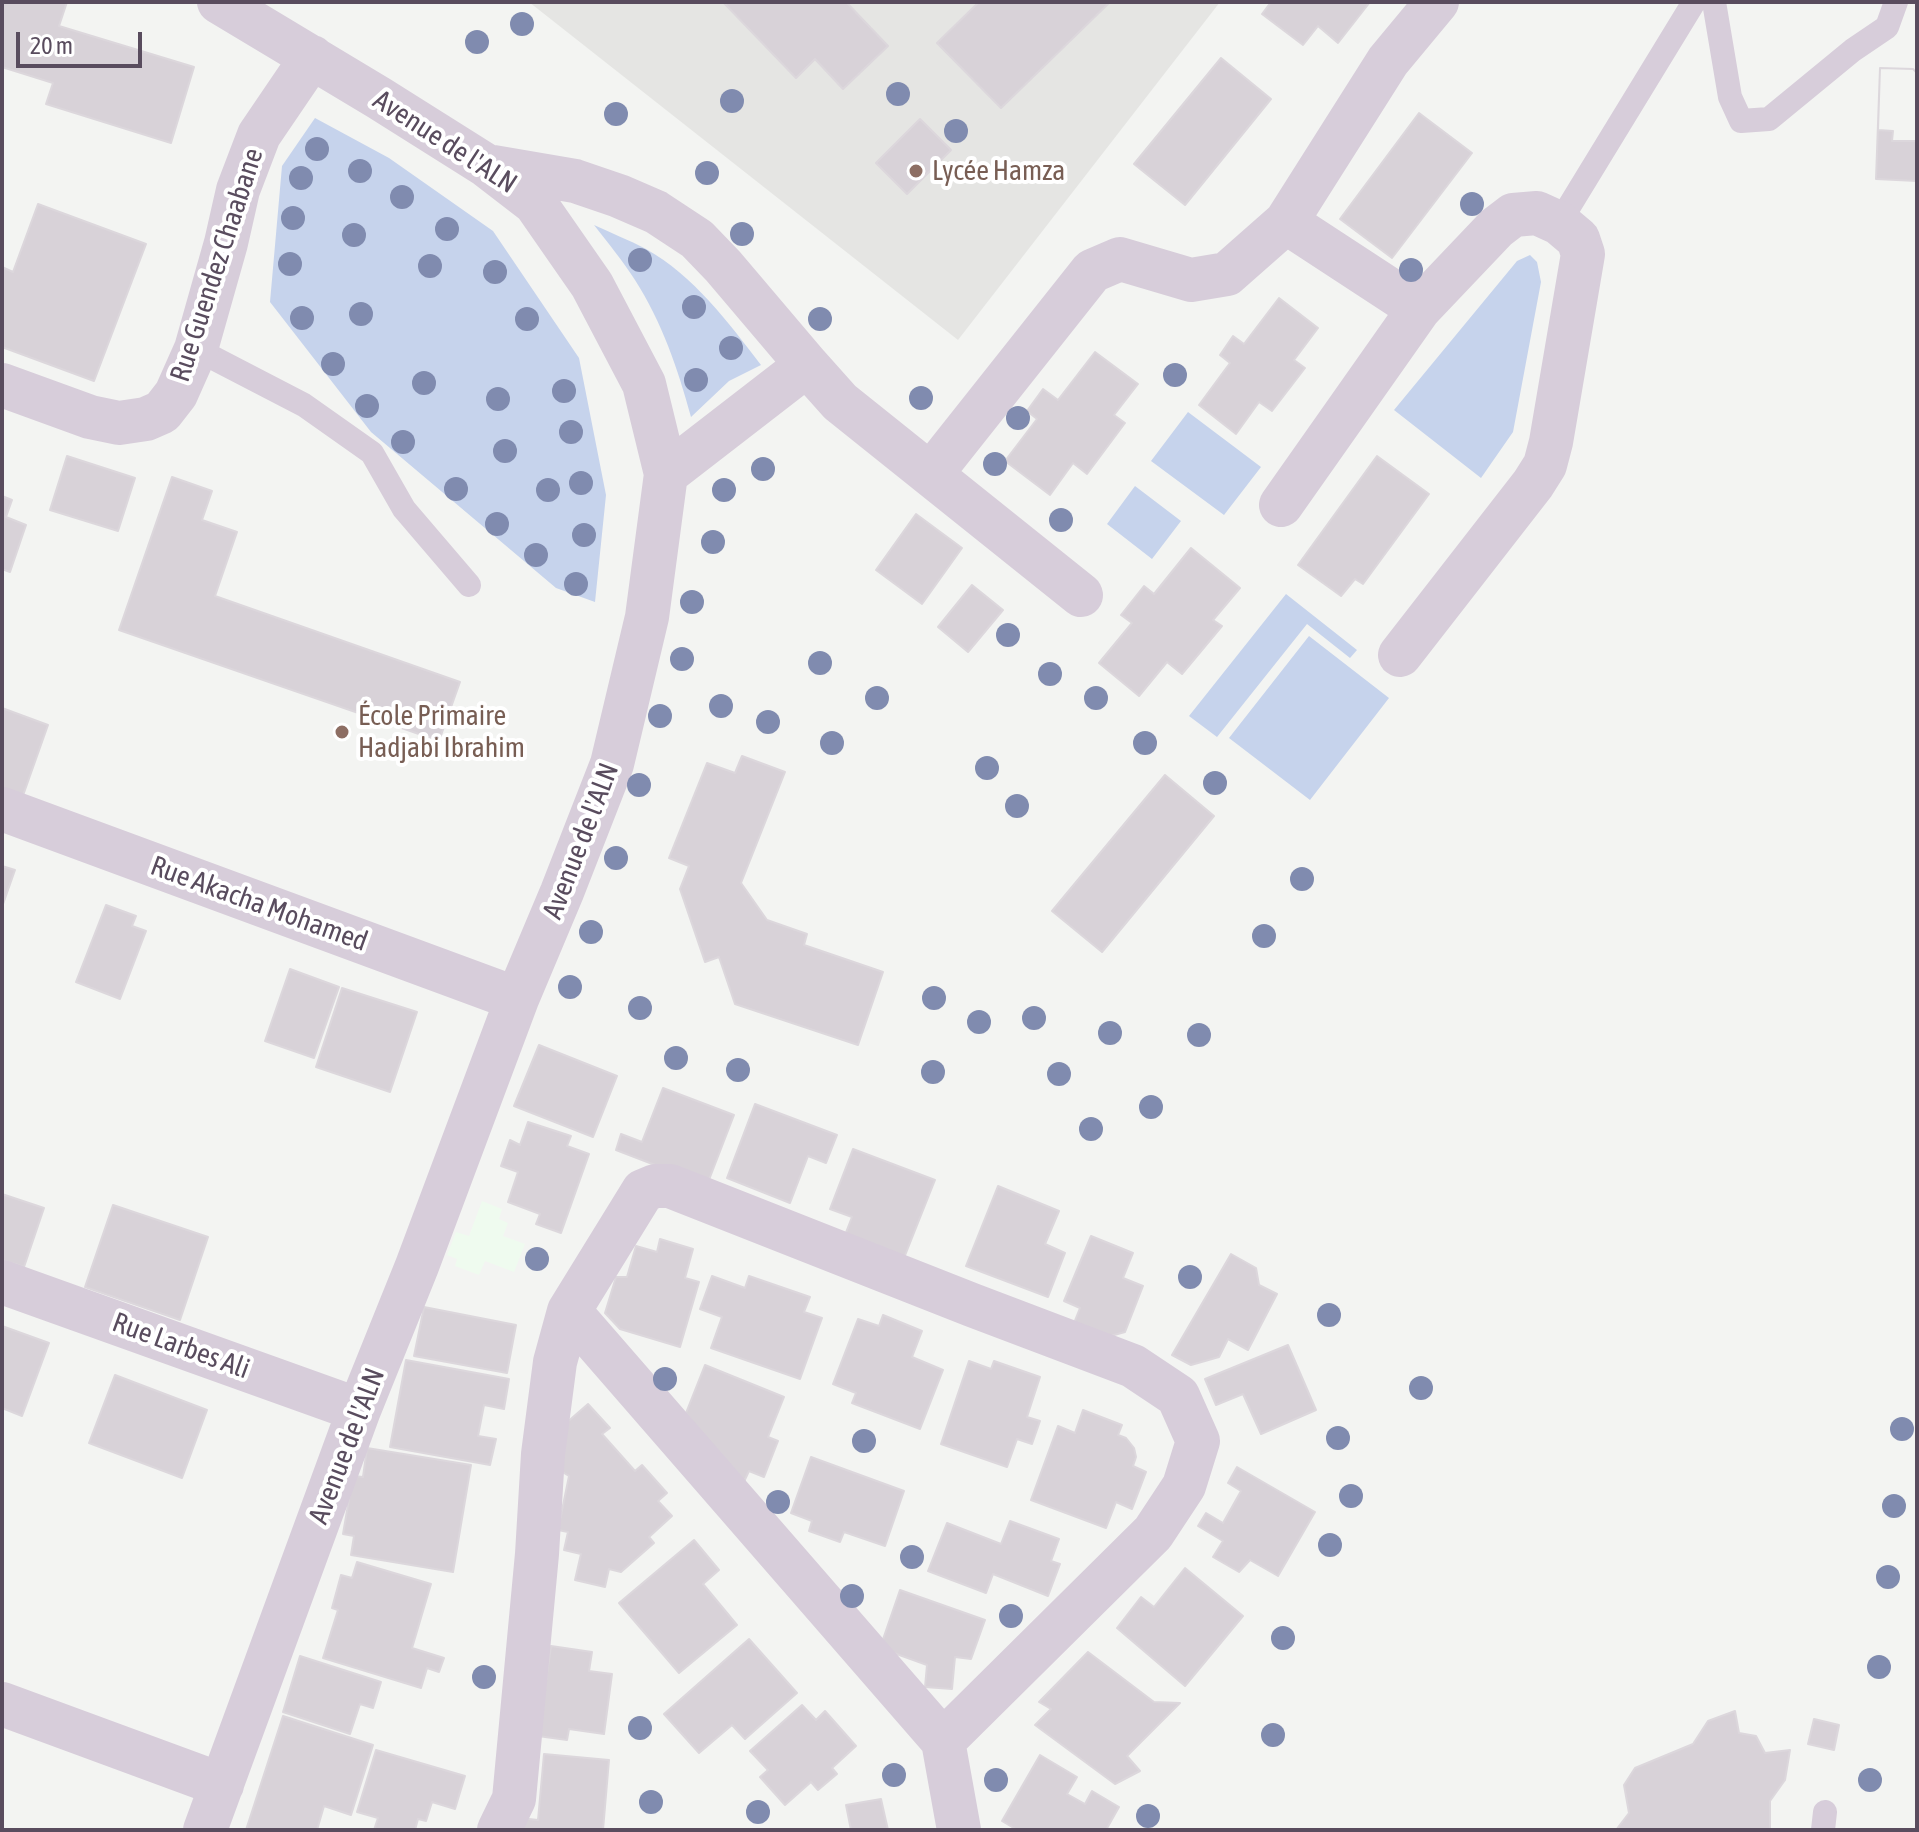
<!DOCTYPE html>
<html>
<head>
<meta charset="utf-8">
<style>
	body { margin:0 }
	#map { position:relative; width:1919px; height:1832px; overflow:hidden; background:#f3f4f2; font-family:"Asap Condensed",sans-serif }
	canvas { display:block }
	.frame { position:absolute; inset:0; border:4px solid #594c5e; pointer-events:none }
	.scale { position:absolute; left:16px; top:32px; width:126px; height:36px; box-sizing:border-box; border:4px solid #594c5e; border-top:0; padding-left:10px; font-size:24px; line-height:28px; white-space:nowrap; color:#594c5e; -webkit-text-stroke:6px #fff; paint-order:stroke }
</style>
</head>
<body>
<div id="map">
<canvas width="1919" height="1832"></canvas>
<div class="frame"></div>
<div class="scale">20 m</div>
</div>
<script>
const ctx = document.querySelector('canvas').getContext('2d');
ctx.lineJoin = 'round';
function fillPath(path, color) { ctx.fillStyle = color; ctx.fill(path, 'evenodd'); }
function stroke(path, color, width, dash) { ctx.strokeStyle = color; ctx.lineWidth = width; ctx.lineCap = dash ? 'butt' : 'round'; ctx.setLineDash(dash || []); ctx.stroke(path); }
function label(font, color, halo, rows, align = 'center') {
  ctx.font = font + ' "Asap Condensed",sans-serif'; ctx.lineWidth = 8; ctx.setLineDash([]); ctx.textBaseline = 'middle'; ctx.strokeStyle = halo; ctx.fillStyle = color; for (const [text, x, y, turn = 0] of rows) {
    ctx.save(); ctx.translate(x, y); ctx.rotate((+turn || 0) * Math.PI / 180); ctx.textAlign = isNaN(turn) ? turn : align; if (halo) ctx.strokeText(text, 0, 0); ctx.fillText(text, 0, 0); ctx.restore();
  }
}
const commercial = new Path2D(`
	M482,1201l20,8 -3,10 9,4 -5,13 22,8 -11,28 -29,-11 -6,14 -24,-9 2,-7 -10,-4 9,-23 13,4z`);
const education = new Path2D(`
	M529,2h691l-262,338z`);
const green = new Path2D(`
	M315,118l74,40 104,73 86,127 27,137 -11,107 -39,-14 -185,-156 -101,-130 12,-136z
	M594,225c17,8 35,15 52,24 47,26 83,74 115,116l-32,16 -38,36c-13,-48 -29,-95 -56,-137 -12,-19 -27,-37 -41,-55z
	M1530,255l7,7 4,20 -28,150 -32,46 -87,-68 123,-149z
	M1188,412l73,55 -37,48 -73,-54z
	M1135,486l46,35 -29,38 -45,-35z
	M1286,594l71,56 -7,8 -43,-34 -90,113 -28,-21z
	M1309,636l80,62 -79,102 -81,-62z`);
const building = new Path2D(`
	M2,2h65l-8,24 135,41 -23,76 -125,-39 7,-21 -51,-16z
	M723,2h123l42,44 -45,43 -28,-30 -19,19z
	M979,2h131l-109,106 -64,-65z
	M1271,2h99l-32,41 -20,-17 -15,19 -41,-31z
	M1221,58l50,41 -86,106 -51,-41z
	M1880,68l33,1 4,4v68h-25l1,-10 -15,-1z
	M1880,68l33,1 4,4v108l-41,-2z
	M1419,113l53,40 -80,105 -52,-39z
	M920,119l31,31 -44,44 -31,-31z
	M38,204l108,40 -52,137 -92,-34v-80l11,5z
	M1279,298l39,30 -24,32 11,8 -33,43 -13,-9 -23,32 -37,-29 31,-42 -10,-8 13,-19 11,8z
	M1095,352l43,32 -24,31 11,8 -38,51 -14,-11 -23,32 -45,-34 32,-42 -10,-8 16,-22 15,11z
	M67,456l68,22 -17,53 -68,-21z
	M1377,456l52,38 -66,90 -8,-5 -14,17 -43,-31z
	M172,477l40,14 -10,29 35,12 -22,64 245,86 -21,59 -320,-111z
	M2,496l10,4 -6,17 20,8 -16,47 -8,-3z
	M916,514l46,34 -40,56 -46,-34z
	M1191,548l49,40 -27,32 9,6 -40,48 -15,-12 -28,34 -40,-33 33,-40 -11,-8 23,-29 10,8z
	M972,585l31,25 -35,42 -30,-25z
	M2,708l46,17 -28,79 -18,-6z
	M742,756l43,16 -44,111 26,37 40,14 -3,11 79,27 -25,73 -123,-41 -16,-47 -14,5 -25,-73 9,-23 -20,-8 38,-95 28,10z
	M1165,775l49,41 -112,136 -50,-41z
	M2,866l13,4 -13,37z
	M106,905l30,11 -4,10 14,5 -26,68 -44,-17z
	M290,969l49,18 -25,71 -49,-17z
	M342,988l75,24 -27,80 -74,-25z
	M539,1045l78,31 -24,61 -79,-31z
	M663,1088l71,27 -27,70 -91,-35 5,-16 21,8z
	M755,1104l82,31 -11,28 -18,-7 -18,47 -63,-25z
	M528,1122l43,14 -4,10 22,8 -28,79 -25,-9 4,-10 -32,-12 10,-30 -17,-6 9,-26 10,5z
	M853,1149l82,31 -31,78 -59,-23 7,-18 -22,-8z
	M998,1186l61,25 -14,33 20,9 -17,44 -82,-31z
	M2,1194l42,14 -20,59 -22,-7z
	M113,1205l95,32 -28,83 -95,-33z
	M1091,1236l42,17 -10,25 20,8 -18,46 -18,5 -33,-14 6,-15 -16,-7z
	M660,1239l33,10 -8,29 14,4 -19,65 -60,-18 -15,-16 11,-36h11l9,-31 21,6z
	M1231,1254l25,14 3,17 18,9 -29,56 -20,-11 -9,18 -28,8 -19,-10z
	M712,1276l33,12 4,-12 61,21 -6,15 18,6 -22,61 -89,-31 11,-31 -22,-8z
	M424,1307l92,18 -9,48 -93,-17z
	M883,1315l39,16 -10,26 31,13 -23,59 -68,-26 4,-10 -23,-9 25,-65 21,7z
	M2,1326l47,17 -27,73 -20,-8z
	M1288,1345l28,65 -55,24 -18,-40 -27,11 -11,-26z
	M406,1360l103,19 -5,30 -20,-4 -6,31 18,3 -6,26 -100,-18z
	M969,1361l22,8 3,-8 46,16 -13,40 13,4 -8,23 -15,-5 -10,28 -66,-23z
	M705,1365l79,32 -16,40 10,4 -14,36 -15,-6 -7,15 -56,-73z
	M115,1375l92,35 -25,68 -93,-35z
	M588,1404l22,24 -8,6 33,37 7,-6 25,28 -9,8 14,15 -23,21 5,6 -33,29 -12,-3 -4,18 -30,-7 6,-26 -17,-4 4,-18 -10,-2 11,-54 -15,-9 3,-36z
	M1083,1410l39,15 -4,10 8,3 8,10 2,9 -3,9 13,6 -14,37 -16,-7 -10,26 -75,-28 27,-74 17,7z
	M367,1448l104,17 -18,107 -102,-17 3,-19 -11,-2 10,-58 10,1z
	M811,1457l93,34 -19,55 -41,-14 -4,10 -31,-11 3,-10 -21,-8z
	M1237,1467l78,45 -37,64 -28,-16 -11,12 -26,-15 10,-16 -25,-15 8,-13 17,10 18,-32 -13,-8z
	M1010,1521l49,18 -8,22 9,3 -12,32 -55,-22 -7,19 -58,-22 19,-48 54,21z
	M694,1540l25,30 -16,14 34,41 -58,48 -60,-70z
	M357,1562l74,22 -19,64 32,10 -5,14 -12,-4 -6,20 -98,-30 15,-48 -6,-2 9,-33 11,3z
	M1185,1568l58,48 -58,70 -68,-58 24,-31 13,10z
	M900,1590l85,30 -14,39 -16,-2 -3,32 -27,-2 2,-22 -47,-17z
	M749,1639l48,54 -52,46 -13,-14 -33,28 -35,-39z
	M551,1646l41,6 -3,19 23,3 -8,60 -35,-5 -2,11 -29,-4z
	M1088,1652l66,50 26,1 -53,53 13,15 -25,13 -80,-59 16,-16 -12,-7z
	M300,1656l81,26 -8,26 -13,-4 -10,30 -67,-22z
	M802,1705l14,15 9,-9 31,35 -24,22 5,6 -19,16 -7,-8 -26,23 -25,-28 8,-7 -18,-19z
	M1735,1711l4,22 17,3 9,17 25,-3 -5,30 -15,21v29h-154l13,-17 -5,-28 11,-17 58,-24 15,-23z
	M283,1716l90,29 -22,70 -27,-9 -7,24h-71z
	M1814,1719l25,6 -5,25 -26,-6z
	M376,1750l89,26 -10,33 -23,-7 -6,19 -8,-2 -3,11h-41l4,-12 -21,-6z
	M544,1754l65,6 -6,70h-84l1,-12 18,2z
	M1040,1755l37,22 -10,17 18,10 7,-13 27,16 -13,23h-89l-15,-9z
	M881,1799l7,31h-37l-5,-25z`);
const lane = new Path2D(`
	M1714,2l16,95 11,24 28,-2 84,-69 34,-23 9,-25
	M1559,223l135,-221
	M196,349l108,56 68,48 32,56 65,76
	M1823,1830l2,-18`);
const street = new Path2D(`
	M493,167l82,14 44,15 37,16 41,27 26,27 84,99
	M1286,222l133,87
	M2,385l88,32 29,6 27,-4 16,-7 14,-18 20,-45 30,-106 12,-53 21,-55 53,-78
	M666,474l141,-109 33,37 241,193
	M931,474l161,-203 28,-12 71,21 36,-6 59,-52 102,-161 49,-59
	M1281,505l138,-196 77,-81 17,-13 24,-2 22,10 19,16 5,15 -32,188 -6,23 -12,19 -133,171
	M2,809l515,190
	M2,1282l357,128
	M569,1311l74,-120 12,-5h15l302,119 161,61 45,30 20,45 -14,45 -31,47 -210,208
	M2,1704l220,81
	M205,1830l154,-420 58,-144 100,-267 45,-107 50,-128 35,-147 19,-143 -22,-90 -52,-99 -57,-82 -48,-37 -108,-68 -160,-96
	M499,1830l15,-31 23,-245 6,-100 12,-92 14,-51 374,430 16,89`);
const trees = [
	[522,24],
	[477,42],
	[898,94],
	[732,101],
	[616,114],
	[956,131],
	[317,149],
	[360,171],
	[707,173],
	[301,178],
	[402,197],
	[1472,204],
	[293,218],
	[447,229],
	[742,234],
	[354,235],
	[640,260],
	[290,264],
	[430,266],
	[1411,270],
	[495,272],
	[694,307],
	[361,314],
	[302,318],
	[527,319],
	[820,319],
	[731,348],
	[333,364],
	[1175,375],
	[696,380],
	[424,383],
	[564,391],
	[921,398],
	[498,399],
	[367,406],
	[1018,418],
	[571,432],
	[403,442],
	[505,451],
	[995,464],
	[763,469],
	[581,483],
	[456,489],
	[548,490],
	[724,490],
	[1061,520],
	[497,524],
	[584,535],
	[713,542],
	[536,555],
	[576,584],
	[692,602],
	[1008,635],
	[682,659],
	[820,663],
	[1050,674],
	[877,698],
	[1096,698],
	[721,706],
	[660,716],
	[768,722],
	[832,743],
	[1145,743],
	[987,768],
	[1215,783],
	[639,785],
	[1017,806],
	[616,858],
	[1302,879],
	[591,932],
	[1264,936],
	[570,987],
	[934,998],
	[640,1008],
	[1034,1018],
	[979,1022],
	[1110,1033],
	[1199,1035],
	[676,1058],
	[738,1070],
	[933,1072],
	[1059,1074],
	[1151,1107],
	[1091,1129],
	[537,1259],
	[1190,1277],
	[1329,1315],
	[665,1379],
	[1421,1388],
	[1902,1429],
	[1338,1438],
	[864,1441],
	[1351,1496],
	[778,1502],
	[1894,1506],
	[1330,1545],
	[912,1557],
	[1888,1577],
	[852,1596],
	[1011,1616],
	[1283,1638],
	[1879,1667],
	[484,1677],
	[640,1728],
	[1273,1735],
	[894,1775],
	[996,1780],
	[1870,1780],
	[651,1802],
	[758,1812],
	[1148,1816]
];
const markers = [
	[916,171,8,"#8d6e63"],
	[342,732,8,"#8d6e63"]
];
const streetNames = [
	["Avenue de l'ALN",445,142,33],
	["Rue Guendez Chaabane",217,265,-72],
	["Avenue de l'ALN",581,841,-69],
	["Rue Akacha Mohamed",259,904,20],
	["Rue Larbes Ali",181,1346,20],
	["Avenue de l'ALN",347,1446,-69]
];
const educationNames = [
	["Lycée Hamza",932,171],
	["École Primaire",358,716],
	["Hadjabi Ibrahim",358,748]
];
fillPath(commercial, '#effbef');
fillPath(education, '#e5e5e3');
fillPath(green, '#c6d3ec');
fillPath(building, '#d8d2d8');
stroke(building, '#dcd7dc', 2);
stroke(lane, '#d7cdda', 24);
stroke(street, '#d7cdda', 44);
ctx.fillStyle = '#808baf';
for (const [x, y] of trees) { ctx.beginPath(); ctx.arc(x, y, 12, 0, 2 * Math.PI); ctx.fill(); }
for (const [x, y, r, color] of markers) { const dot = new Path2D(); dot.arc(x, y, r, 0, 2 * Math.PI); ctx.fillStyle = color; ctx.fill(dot); stroke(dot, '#fff', 3); }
label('28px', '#594c5e', '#fff', streetNames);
label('28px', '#785e54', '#fff', educationNames, 'left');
</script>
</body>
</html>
